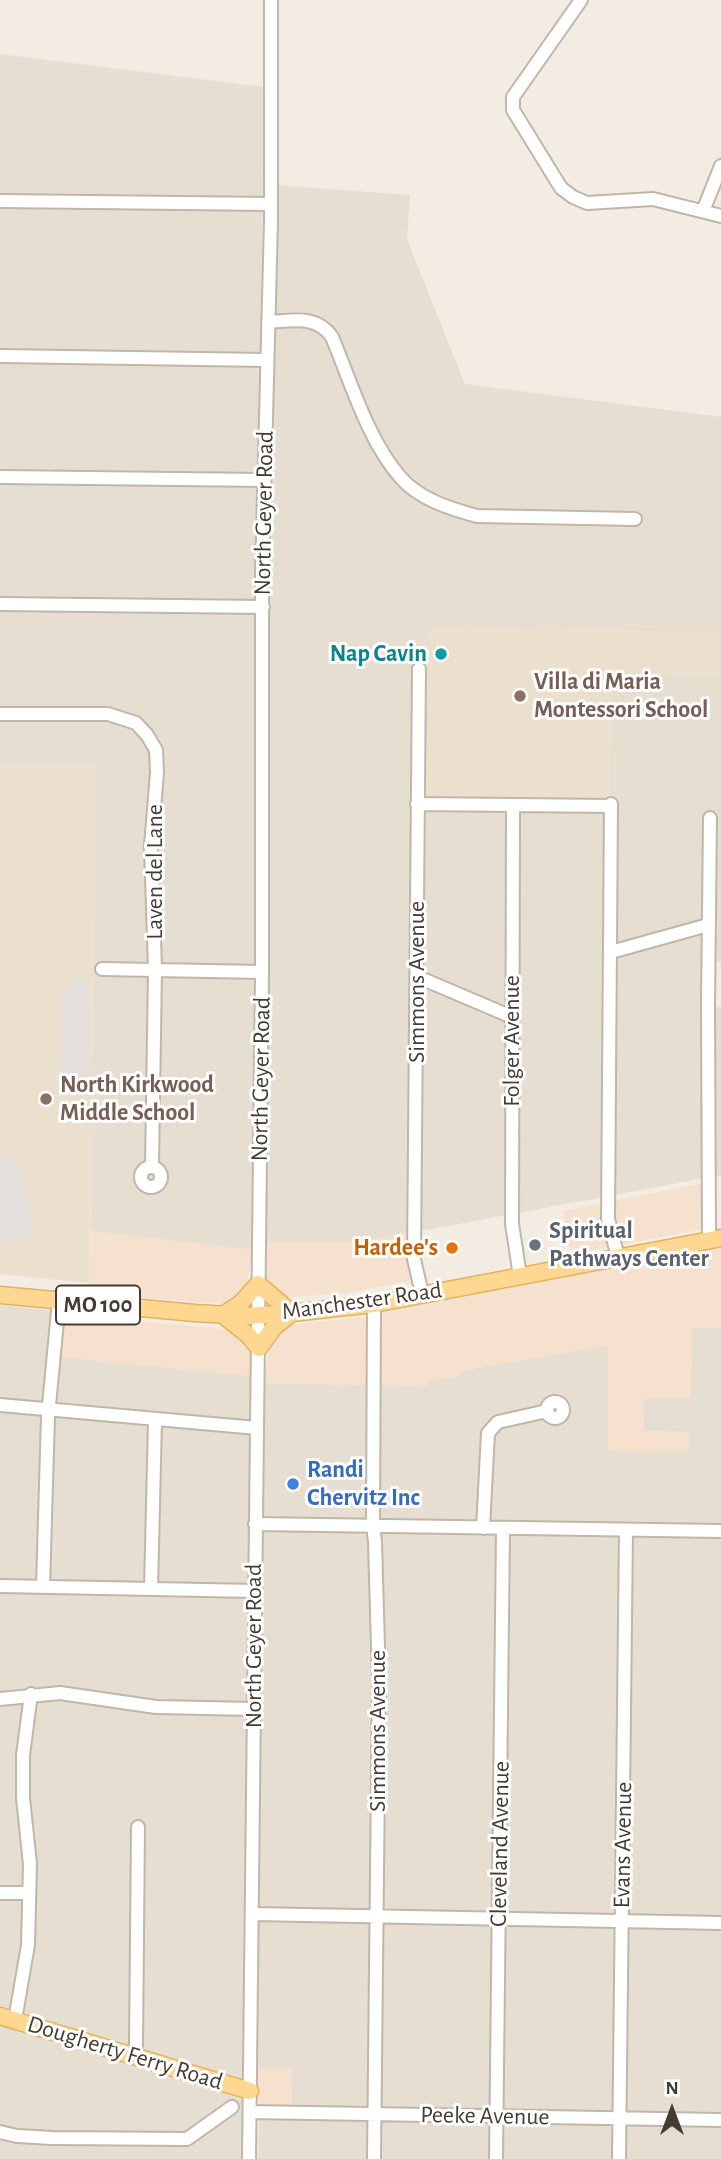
<!DOCTYPE html>
<html>
<head>
<meta charset="utf-8">
<style>
	body { margin:0 }
	#map { position:relative; width:721px; height:2159px; overflow:hidden; background:#f2ece3; font-family:"Alegreya Sans",sans-serif }
	canvas { display:block }
	.north { position:absolute; left:637px; top:2075px; width:70px; height:70px; -webkit-text-stroke:5px #fff; paint-order:stroke; rotate:0deg; font-size:19px; font-weight:700; line-height:28px; text-align:center; color:#443c33 }
	.north::after { content:''; display:block; margin:auto; width:24px; height:32px; background:#443c33; clip-path:polygon(50% 0,100% 100%,50% 72%,0 100%) }
</style>
</head>
<body>
<div id="map">
<canvas width="721" height="2159"></canvas>
<div class="north">N</div>
</div>
<script>
const ctx = document.querySelector('canvas').getContext('2d');
ctx.lineJoin = 'round';
function fillPath(path, color) { ctx.fillStyle = color; ctx.fill(path, 'evenodd'); }
function stroke(path, color, width, dash) { ctx.strokeStyle = color; ctx.lineWidth = width; ctx.lineCap = dash ? 'butt' : 'round'; ctx.setLineDash(dash || []); ctx.stroke(path); }
function label(font, color, halo, rows, align = 'center') {
  ctx.font = font + ' "Alegreya Sans",sans-serif'; ctx.lineWidth = 6; ctx.setLineDash([]); ctx.textBaseline = 'middle'; ctx.strokeStyle = halo; ctx.fillStyle = color; for (const [text, x, y, turn = 0] of rows) {
    ctx.save(); ctx.translate(x, y); ctx.rotate((+turn || 0) * Math.PI / 180); ctx.textAlign = isNaN(turn) ? turn : align; if (halo) ctx.strokeText(text, 0, 0); ctx.fillText(text, 0, 0); ctx.restore();
  }
}
const residential = new Path2D(`
	M0,54l264,33 -7,577 -4,586 -163,-19 6,-465h-96z
	M273,185l137,10 -3,44 58,145 256,33v216l-292,-6 -2,41 -14,-1v141l201,-134 107,2v286l-16,1v45l16,-1v168l-359,67h-98z
	M0,1305l49,5 4,2 -1,44 199,20 -7,702 -7,15 7,9 -1,57h-243z
	M692,1328h29v201l-456,-10 -2,-4 1,-132 164,3v-6l32,-4 5,-6 143,-25v106h81v-19l-45,-1 -1,-33z
	M273,1528l448,7v624h-463l1,-40h33l-1,-51h-33l2,-533 4,-4z`);
const commercial = new Path2D(`
	M703,1183v46l-132,25 -8,-43z
	M90,1231l163,19 -7,37 -17,17 -140,-10z
	M411,1231l2,49 -3,1 -63,12 -54,4h-8l-17,-12 -3,-10 -1,-33h98z
	M721,1246v82h-29l-1,70 -48,1 1,32 45,1v20l-81,-1v-106l-143,25 -5,6 -31,4 -1,6 -51,-1 1,-69 3,-3z
	M70,1315l163,15 20,22 -2,24 -191,-19 4,-38z
	M361,1317l8,3 -1,65 -104,-2 7,-45 19,-13z
	M258,2068h33l1,40h-24l-7,-5 -3,-6z`);
const education = new Path2D(`
	M428,627l293,6v43l-107,-1 -4,126h-186z
	M0,766h96l-7,517 -89,-9z`);
const parking = new Path2D(`
	M74,979l14,2 -1,98h-28l2,-88h4z
	M11,1157l7,8 17,68 -35,10v-83z`);
const minor = new Path2D(`
	M581,0l-68,97v13l48,78 12,9 14,6 66,-4 68,17
	M0,201l271,3
	M703,211l18,-45
	M268,322c25,-1 48,-8 64,15 19,45 36,104 69,141 18,21 50,31 76,38l158,3
	M0,356l267,4
	M0,477l264,3
	M0,604l263,3
	M419,669l-5,590 8,35
	M0,714h108l28,9 11,12 9,15 1,22 -6,74 4,123 -3,197
	M417,804l194,2
	M611,804l-3,415 10,38
	M513,805l-1,419 8,52
	M611,952l97,-27
	M102,969l160,3
	M418,977l94,40
	M141 1177a10 10 0 1 1 20 0a10 10 0 1 1-20 0Z
	M709,1240l-1,-236 2,-186
	M374,1304l-1,221 2,17 4,140 -5,477
	M547 1410a8 8 0 1 1 16 0a8 8 0 1 1-16 0Z
	M0,1405l257,23
	M255,1524l466,7
	M483,1528l5,-95 10,-11 49,-11
	M0,1586l255,5
	M43,1587l5,-171 11,-116
	M151,1589l4,-169
	M0,1699l60,-6 96,14 97,2
	M0,1893h29
	M253,1914l468,9
	M15,2020l13,-75 2,-81 -7,-66v-43l8,-61
	M134,2056l2,-9 2,-220
	M250,2112l471,8
	M0,2132l17,4 35,2 135,1 45,-32
	M249,2159l13,-1187v-398l9,-353v-221
	M496,2159l7,-630
	M619,2159l7,-629`);
const major = new Path2D(`
	M0,1295l195,18 53,3 44,-3 82,-9 347,-66
	M223,1315l25,20 11,13 15,-21 18,-14
	M223,1315l17,-11 18,-20 34,29
	M0,2016l250,75`);
const markers = [
	[441,654,7,"#0f9aa8"],
	[520,696,7,"#8d6e63"],
	[46,1099,7,"#8d6e63"],
	[535,1245,7,"#6b7280"],
	[452,1248,7,"#e8710a"],
	[293,1484,7,"#3f7fe0"]
];
const shields = [
	[98,1305,84]
];
const shieldNames = [
	["MO 100",98,1305]
];
const streetNames = [
	["North Geyer Road",264,513,-89],
	["Laven del Lane",155,872,-90],
	["Simmons Avenue",417,982,-90],
	["Folger Avenue",512,1041,-90],
	["North Geyer Road",261,1079,-89],
	["Manchester Road",362,1301,-8],
	["North Geyer Road",254,1646,-90],
	["Simmons Avenue",378,1731,-90],
	["Cleveland Avenue",500,1844,-89],
	["Evans Avenue",623,1845,-89],
	["Dougherty Ferry Road",125,2053,17],
	["Peeke Avenue",485,2116,1]
];
const cultureNames = [
	["Nap Cavin",427,654]
];
const educationNames = [
	["Villa di Maria",534,682],
	["Montessori School",534,710],
	["North Kirkwood",60,1085],
	["Middle School",60,1113]
];
const worshipNames = [
	["Spiritual",549,1231],
	["Pathways Center",549,1259]
];
const foodNames = [
	["Hardee's",438,1248]
];
const shopNames = [
	["Randi",307,1470],
	["Chervitz Inc",307,1498]
];
fillPath(residential, '#e6ded1');
fillPath(commercial, '#f5e1cd');
fillPath(education, '#ebe0cd');
fillPath(parking, '#e2dfdc');
stroke(minor, '#c0b6a9', 16);
stroke(major, '#e4b260', 19);
stroke(minor, '#fff', 12);
stroke(major, '#ffd790', 16);
for (const [x, y, r, color] of markers) { const dot = new Path2D(); dot.arc(x, y, r, 0, 2 * Math.PI); ctx.fillStyle = color; ctx.fill(dot); stroke(dot, '#fff', 2.5); }
for (const [x, y, w] of shields) { const box = new Path2D(); box.roundRect(x - w / 2, y - 19.5, w, 39, 5); ctx.fillStyle = '#fff'; ctx.fill(box); stroke(box, '#443c33', 2); }
label('bold 23px', '#443c33', null, shieldNames);
label('24px', '#443c33', '#fff', streetNames);
label('bold 24px', '#0d838f', '#fff', cultureNames, 'right');
label('bold 24px', '#785e54', '#fff', educationNames, 'left');
label('bold 24px', '#5b616d', '#fff', worshipNames, 'left');
label('bold 24px', '#c56008', '#fff', foodNames, 'right');
label('bold 24px', '#366cbe', '#fff', shopNames, 'left');
</script>
</body>
</html>
